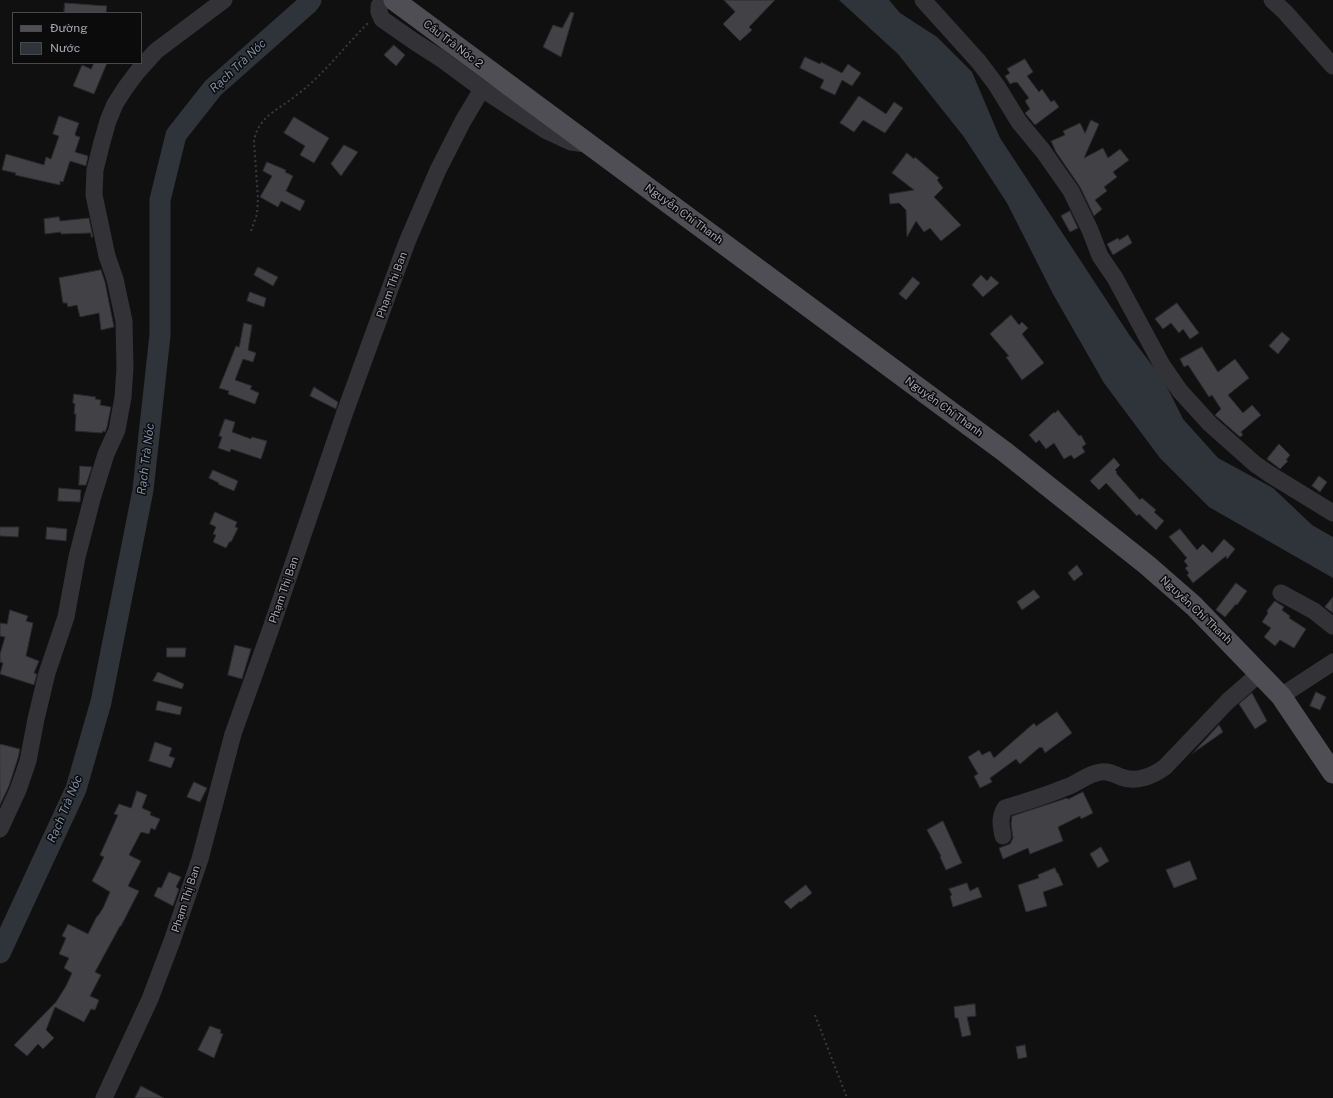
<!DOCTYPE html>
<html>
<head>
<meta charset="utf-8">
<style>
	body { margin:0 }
	#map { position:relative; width:1333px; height:1098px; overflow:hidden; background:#101011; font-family:"Public Sans",sans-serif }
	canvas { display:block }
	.legend { position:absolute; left:12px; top:12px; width:130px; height:52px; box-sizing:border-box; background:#0b0b0c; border:1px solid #48494e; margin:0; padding:5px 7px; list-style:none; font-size:12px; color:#a3a5b0 }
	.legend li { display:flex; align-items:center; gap:8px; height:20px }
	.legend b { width:20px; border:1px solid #48494e }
</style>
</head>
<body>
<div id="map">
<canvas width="1333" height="1098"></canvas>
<ul class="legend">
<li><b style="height:5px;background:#4e4e54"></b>Đường</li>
<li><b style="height:11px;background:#2f343b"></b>Nước</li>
</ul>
</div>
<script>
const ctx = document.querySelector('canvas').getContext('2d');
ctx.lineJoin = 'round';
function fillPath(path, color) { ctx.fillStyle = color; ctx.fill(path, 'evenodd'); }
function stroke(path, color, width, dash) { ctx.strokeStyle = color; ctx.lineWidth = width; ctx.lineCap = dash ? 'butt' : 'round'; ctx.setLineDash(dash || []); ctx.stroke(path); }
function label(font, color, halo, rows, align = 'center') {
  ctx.font = font + ' "Public Sans",sans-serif'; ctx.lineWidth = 3; ctx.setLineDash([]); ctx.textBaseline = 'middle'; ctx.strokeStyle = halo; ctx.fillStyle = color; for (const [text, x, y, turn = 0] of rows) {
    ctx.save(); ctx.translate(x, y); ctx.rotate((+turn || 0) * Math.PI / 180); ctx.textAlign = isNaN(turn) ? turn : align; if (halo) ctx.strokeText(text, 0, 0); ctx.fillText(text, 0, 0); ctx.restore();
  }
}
const water = new Path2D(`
	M839,0h50l11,13 37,24 35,35 28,66 130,198 34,45 19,38 35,39 55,30 39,37 21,12v41l-124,-71 -49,-49 -56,-75 -51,-89 -46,-91 -43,-66 -66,-83z`);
const river = new Path2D(`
	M0,953l76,-164 25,-87 42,-212 17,-155v-135l16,-65 37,-47 95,-84 3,-4`);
const building = new Path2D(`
	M724,0h51l-26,27 3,3 -12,11 -17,-17 12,-12z
	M65,3l42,3 -1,7h-42z
	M571,12l3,1 -13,44 -18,-10 10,-22 9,3z
	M394,45l11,10 -9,11 -12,-11z
	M805,57l15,7 1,-2 21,11 6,-9 13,9 -9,13 -10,-6 -7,15 -15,-7 4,-8 -24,-12z
	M1025,59l8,13 -6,4 12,16 3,-3 9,13 3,-2 5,7 -24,18 -10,-12 5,-4 -5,-8 4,-3 -12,-16 -1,1 -1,-1 -5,2 -5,-8 5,-3 -3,-4z
	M94,63h13l-13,31 -21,-8 9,-21 9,4z
	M859,96l27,18 8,-12 9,6 -18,25 -22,-13 -9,12 -14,-9z
	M59,116l20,7 -4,11 1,2 4,1 -5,15 13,4 -2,10 -16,-5 -7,21 -3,-1v4l-45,-10 1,-2 -14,-3 4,-16 38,11 2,-8 5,2 8,-23 -6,-2z
	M294,117l35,21 -15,25 -14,-8 5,-9 -21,-13z
	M1091,120l8,4 -15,34 19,-10 5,10 12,-9 9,11 -16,12 4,5 -13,10 3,4 -12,9 7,9 -8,7 -14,-29 -24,-35 -5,-11 14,-6 -2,-4 17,-8 5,10z
	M344,145l14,7 -17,24 -10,-12z
	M907,153l7,6 1,-2 24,21 -2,2 6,8 -9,9 27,28 -20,16 -11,-13 -6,4 -8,-11 -9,16 -1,-27 -7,-7 -9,1 -1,-10 25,-4 -22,-17z
	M267,162l19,8 -1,2 8,4 -7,15 19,10 -5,10 -19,-10 -3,6 -18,-10 12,-21 -9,-5z
	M1070,211l8,17 -8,4 -9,-16z
	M59,217l1,4 29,-3 4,19h-2v-4l-30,1v-2l-16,2 -1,-15z
	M1128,235l4,8 -19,12 -6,-11 11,-6 1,2z
	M258,267l20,10 -5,9 -19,-11z
	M101,270l4,12 9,45 -13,3 -2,-17 -19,4 -3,-12 -9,2 -1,-4h-4l-4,-25z
	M981,275l6,6 4,-5 8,7 -16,14 -11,-12z
	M913,277l7,6 -14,17 -7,-6z
	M250,292l16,6 -2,9 -17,-6z
	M1177,303l22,30 -9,6 -7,-10 -4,4 -8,-10 -8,6 -8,-10z
	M1011,315l8,10 3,-3 6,6 -6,6 22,29 -22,17 -16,-23 3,-1 -19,-22z
	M244,323l8,2 -4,25 8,3 -3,9 -10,-3 -8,21 17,6 -2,3 9,4 -4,11 -27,-10 1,-3 -10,-3 17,-42 3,1z
	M1282,332l8,7 -12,15 -9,-8z
	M1202,347l16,25 17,-13 14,19 -21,17 15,18 9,-8 9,10 -20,17 2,3 -3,2 -25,-22 6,-6 -9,-14 -3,2 -21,-32 -4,2 -4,-8z
	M314,387l24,15 -2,7 -26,-13z
	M74,394l22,3 -1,2 6,1 -1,5 11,2 -4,20 -2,5 -2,-1 -1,2 -27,-2 1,-17h-2l1,-10 -2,-1z
	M1058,410l21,26 2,-1 5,9 -4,3 3,5 -11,7 -3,-4 -7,4 -10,-16 -8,6 -7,-9 -3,3 -7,-8 25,-23 1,1z
	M225,419l10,3 -3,10 19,7 1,-2 15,4 -6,18 -30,-10 -1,3 -12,-4 4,-11 -3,-1z
	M1279,444l11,11 -4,5 2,1 -8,8 -13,-10z
	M1114,458l6,7 -5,5 2,2 -1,1 24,27 2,-2 14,12 -2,2 10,9 -8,9 -17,-16 -2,2 -31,-33 -7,7 -9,-9z
	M80,466l12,1 -6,18h-7z
	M213,470l25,11 -4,10 -16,-7 1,-1 -10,-5z
	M1319,476l8,6 -7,10 -8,-6z
	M59,488l22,2 -1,12 -22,-1z
	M215,512l22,10 -2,5 3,1 -7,14 -1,-1 -4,7 -13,-6 3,-7 -3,-1 3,-7 -6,-3z
	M0,527h19l-1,10 -18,-1z
	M47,527l20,2 -1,12 -20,-2z
	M1180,529l17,21 6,-6 9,9 12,-14 11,10 -8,10 -1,-3 -33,27 -6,-8 2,-2 -4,-5 3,-2 -4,-5 3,-3 -18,-21z
	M1077,565l6,9 -9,7 -6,-8z
	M1236,583l11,8 -10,14 -1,-1 -11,13 -9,-7z
	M1034,590l6,7 -18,13 -5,-8z
	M1333,597v16l-8,-6z
	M1275,601l9,6 -2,3 8,6 -1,2 17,11 -12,19 -14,-8 -5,6 -11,-9 7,-9 -9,-6 6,-9 -1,-2z
	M10,610l18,6 -2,5 7,2 -7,33 13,5 -5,12 3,1 -3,11 -34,-11 3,-11 -3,-1v-8l5,-17 -5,-1v-13l7,1z
	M235,645l16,4 -9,30 -14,-4z
	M167,648h19l-1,9h-18z
	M158,672l26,12 -2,5 -29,-8z
	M1316,692l10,5 -6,13 -10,-4z
	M1252,693l15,28 -12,8 -16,-25z
	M158,701l24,6 -2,8 -24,-5z
	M1057,712l15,21 -27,20 -3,-6 -1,1 -1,-1 -20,17 -4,-5 -26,19 2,4 -12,6 -6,-12 4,-2 -10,-17 11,-7 3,5 8,-4 4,7 40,-35 2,3z
	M1219,725l4,7 -30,21z
	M155,742l17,6 -3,8 6,2 -4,10 -22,-7z
	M0,744l20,5 -2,9 -9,28 -9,19z
	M194,782l13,6 -7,14 -13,-5z
	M137,791l10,4 -5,13 9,4 -1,3 10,4 -5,11 -4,-2 -2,6 -8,-2 -12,23 12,6 -13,25 11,5 -18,35h-1l-25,46 6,3 -11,21 9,4 -4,10 -4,-1 -7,13 -29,-15 -9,23 8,8 -11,11 -5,-5 -11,12 -13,-11 42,-43 10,-16 6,-13 -8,-5 5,-10 -10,-4 7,-16 -4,-2 6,-12 20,10 9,-18h1l5,-8 7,-16 -18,-11 12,-24 -4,-2 18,-40 -4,-1 5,-10 12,4z
	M1083,792l10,21 -12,6 -1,-3 -22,11 5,14 -33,13 -2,-6 -25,11 -4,-11 11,-4 3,-6 -2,-14 1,-8 55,-18 1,1z
	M943,821l19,42 -16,7 -6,-13 1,-1 -14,-26z
	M1101,847l8,14 -11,7 -8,-14z
	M1190,861l7,18 -23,9 -8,-18z
	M1055,868l2,5h1l5,12 -20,7 4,14 -21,6 -8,-27 21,-7 -1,-3z
	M169,872l12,5 -5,10 3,2 -6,17 -19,-10 4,-9 3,1z
	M967,883l3,8 8,-4 4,10 -29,10 -3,-11 2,-1 -3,-6z
	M806,885l6,8 -11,9 -1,-1 -9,8 -7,-7z
	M975,1004l1,12 -9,1 4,18 -9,2 -4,-19h-3l-1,-11z
	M210,1026l11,4 -1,3 3,1 -9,24 -16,-8z
	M1025,1045l2,12 -9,2 -2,-12z
	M141,1086l23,12h-29z`);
const path = new Path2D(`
	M251,231l6,-17 1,-15 -4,-57c1,-9 5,-17 12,-24 5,-5 11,-9 17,-13 9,-6 19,-14 27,-21 21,-19 38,-41 58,-61
	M815,1015l32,83`);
const minor = new Path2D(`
	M384,0l-5,6v6l3,7 33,23 25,16 42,31 63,41 26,12 15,2
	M923,0l56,62 18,24 22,36 24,29 28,40 19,39 10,26 15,22 47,87 18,26 30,33 45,40 16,11 62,38
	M1272,0l13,12 48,54
	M1281,593l33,18 19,15
	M1281,696l52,-34
	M0,829l18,-39 10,-29 8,-42 11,-46 19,-56 11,-60 15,-58 14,-45 11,-24 6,-33 2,-29 -1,-47 -9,-42 -8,-23 -13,-61 1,-25 7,-28 6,-21 7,-17 11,-17 12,-16 18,-20 68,-51
	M1003,836c-2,-11 -4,-18 2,-28 21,-6 42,-13 62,-21 11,-4 22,-14 34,-15 7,-1 13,2 20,5 15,6 32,-1 44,-10l63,-66 31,-27
	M104,1098l46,-99 22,-58 28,-82 33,-125 37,-103 75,-219 62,-170 31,-72 25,-49 19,-32`);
const major = new Path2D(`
	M394,0l611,452 142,113 47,41 87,90 52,77`);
const streetNames = [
	["Cầu Trà Nóc 2",453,44,37],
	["Nguyễn Chí Thanh",684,214,36],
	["Phạm Thị Ban",392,285,-70],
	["Nguyễn Chí Thanh",944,407,36],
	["Phạm Thị Ban",284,590,-71],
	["Nguyễn Chí Thanh",1196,610,43],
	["Phạm Thị Ban",186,899,-72]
];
const waterNames = [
	["Rạch Trà Nóc",238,66,-43],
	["Rạch Trà Nóc",146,459,-83],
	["Rạch Trà Nóc",65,809,-67]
];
fillPath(water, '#2f343b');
stroke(river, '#2f343b', 21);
fillPath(building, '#424246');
stroke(building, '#2a2a2d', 1);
stroke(path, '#393a3e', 2, [2, 3]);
stroke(minor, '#333337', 17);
stroke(major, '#4e4e54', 21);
label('11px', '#a3a5b0', '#0b0b0c', streetNames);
label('italic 12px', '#7d8ea7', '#0b0b0c', waterNames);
</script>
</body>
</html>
